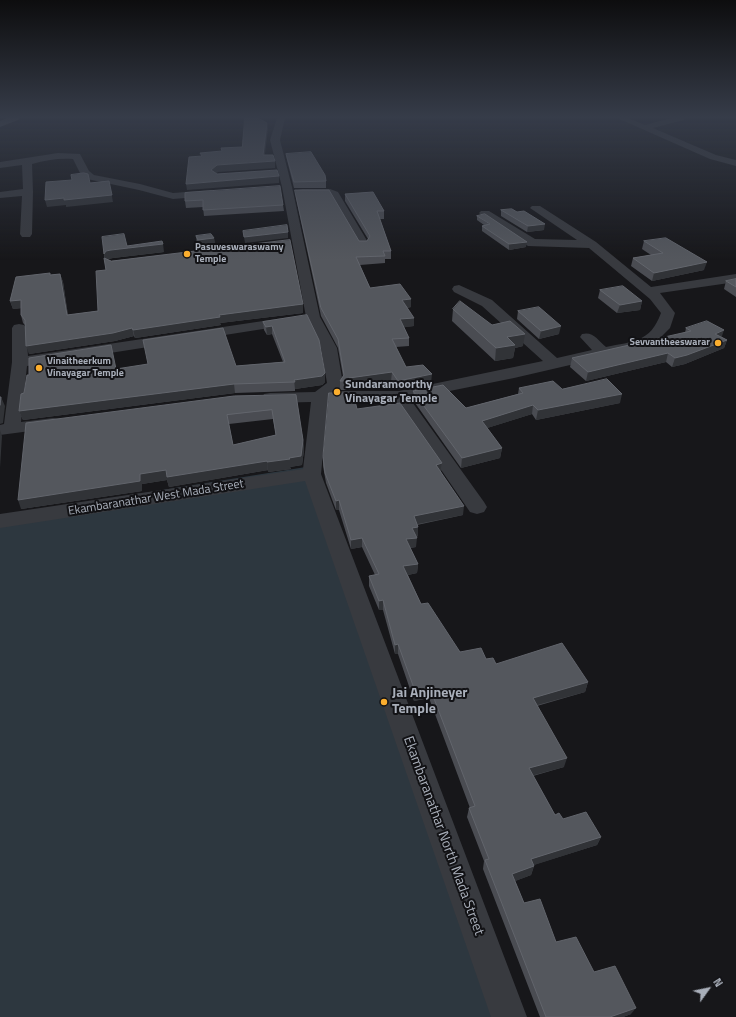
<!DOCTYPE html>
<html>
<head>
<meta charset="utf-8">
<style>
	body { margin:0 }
	#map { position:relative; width:736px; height:1017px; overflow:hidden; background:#17171a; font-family:"Titillium Web",sans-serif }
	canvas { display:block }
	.north { position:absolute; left:688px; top:969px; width:40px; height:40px; -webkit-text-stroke:3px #121215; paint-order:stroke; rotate:57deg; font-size:11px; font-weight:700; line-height:16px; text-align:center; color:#a9afba }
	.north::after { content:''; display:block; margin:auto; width:14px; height:18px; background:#a9afba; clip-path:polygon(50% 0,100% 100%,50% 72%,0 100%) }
</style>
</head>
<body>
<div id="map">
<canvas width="736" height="1017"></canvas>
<div class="north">N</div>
</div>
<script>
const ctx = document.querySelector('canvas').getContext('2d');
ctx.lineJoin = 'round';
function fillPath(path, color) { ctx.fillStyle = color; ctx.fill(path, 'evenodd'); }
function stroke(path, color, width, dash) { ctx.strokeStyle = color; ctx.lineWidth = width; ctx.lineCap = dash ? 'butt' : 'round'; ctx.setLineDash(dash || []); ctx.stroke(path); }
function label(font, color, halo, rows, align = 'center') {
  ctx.font = font + ' "Titillium Web",sans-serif'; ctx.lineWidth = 4; ctx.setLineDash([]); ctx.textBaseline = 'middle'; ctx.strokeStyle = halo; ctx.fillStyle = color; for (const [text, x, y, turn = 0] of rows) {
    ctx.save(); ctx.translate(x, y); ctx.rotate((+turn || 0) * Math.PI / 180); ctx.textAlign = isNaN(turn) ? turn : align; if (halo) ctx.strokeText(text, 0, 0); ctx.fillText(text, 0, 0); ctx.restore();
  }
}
const water = new Path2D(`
	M312,466l185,551h-497v-501z`);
const minor = new Path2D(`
	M277,118h8l-5,22 12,47 28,130 17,31 6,36 -6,7h62l144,-30 -61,-55 -28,-14 -2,-3 2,-3 5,-1 33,15 65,58 35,-8 -12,-13 2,-3c11,-3 16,6 24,13 27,-6 44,-4 55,-34l-11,-14 -61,-51 -61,-2 -47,-31 -2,-2 2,-2h8l46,28 42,1 -47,-32 2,-2h8l56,36 55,45 85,-13v8l-76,11 15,20 -5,15 -18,18 -138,32 -104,21 74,103 3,5 -3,5 -7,2 -7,-2 -76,-111h-66l-7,73 206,543h-36l-186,-536 -305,47v-14l303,-45 8,-67 -41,1 -6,-1 -2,-4 2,-4 6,-1 45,-1 12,-9 -6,-35 -15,-31 -24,-130 -12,-47z
	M617,118h11l17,7 26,-7h14l-1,2 -31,8 63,27 20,5v6l-26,-7z
	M58,153l22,1 9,17 5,4 46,9 33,9 38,-3 5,3 -5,3 -38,3 -34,-9 -52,-11 -7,-6 -7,-14c-14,-1 -27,1 -41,5l1,28 -1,42 -2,3h-8l-2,-3 2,-38 -22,2v-6l23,-3 -1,-24 -22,3v-6z
	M302,189h28l8,3 31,52 -2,3h-8l-29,-51 -32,-2 -1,-2 1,-2z
	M290,317l5,1 2,3 -2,3 -268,42 -6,56 32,-4 6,1 3,4 -3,4 -6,1 -53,7v-10l4,-1 8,-62v-34l2,-3 5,-1 5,1 2,3 2,28z`);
const trunk = new Path2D(`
	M7,118h13l-2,2 -18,7v-6z`);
const wall = new Path2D(`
	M286,154l40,27v7h-32l-7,-28z
	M295,190l64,51h8l1,-2 -23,-38v-7l39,17v8h-4l11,32v8h-6v4l-25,2 10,23 41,19 -4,1 7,18 -10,1 5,11v8l-13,1 10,20 25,16 -34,7 -6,-9 -41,6v3h-10v-9l3,-5 -5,-28 -17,-32 -25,-118z
	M185,193l98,12 1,6 -80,5 -1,-9 -17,1 -1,-7z
	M501,210l16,2 27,18 -17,2 -26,-16z
	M477,216l49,31 -17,3 -27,-19v-5l2,-1 -7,-5z
	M196,236l18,2 1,8 -16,2 -2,-4z
	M644,241l60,29 -52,11 -21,-15 2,-8 18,-3 -9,-6z
	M127,246l37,6 -51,6 -5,1h-1l4,2 192,43v9l-83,10 1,2 -79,12 -7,1 -1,-2 -19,5 -86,13 -4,-29 -2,-2 -2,-8v-7l-8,1 -3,-8 41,-26 9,-1 3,8 5,33 30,-4 8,-41 -2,-16z
	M736,279v18l-12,-8 2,-8z
	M600,290l42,11 -2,9 -23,3 -19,-15z
	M453,309l39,16 31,21 -8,2 -2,10 -18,3 -43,-40z
	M518,311l41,23 -20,5 -22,-20z
	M307,315l18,58v9l-3,3 -27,4v2l-60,2 -212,27 -4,-9 97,-42 120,-3 47,-4 -11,-28 -5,1 -3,-5 -1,-8z
	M686,328l36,9 5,3 -3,8 -39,16 -13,3 -6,-5 -80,19 -16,-14 2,-9 113,-25z
	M519,388l43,1 58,14 -84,17 -4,-6 -45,14 15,20 -2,10 -39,10 -48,-68v-9l53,17 52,-14z
	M296,395l7,45 1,10 -2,15 -12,2 1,2 -23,3v-2l-99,17 -2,-7 -25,4v7l-121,18 5,-86zM273,419l3,16 -43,10 -4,-21z
	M357,409l85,54 -1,9 22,43 -46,10 1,11 -2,1v10l-6,1 8,16 -1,9 -9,2 13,29 39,48 26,7 10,5 92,18 -3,10 -48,14 27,61 -31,9 22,39 8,4 38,18 -4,8 -64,20 1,1 -3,9 -16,6 9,22 32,39 38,30 37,42 -8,3h-83l-57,-148 1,-8 -17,-44 2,-9h1l-41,-110 -15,3 -16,-47h-3l-12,-44h-4l-10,-24v-10l6,-1 -13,-28 -11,2 -12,-39h-3l-10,-27 -3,-17v-9z`);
const shadedWall = new Path2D(`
	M267,123l1,6 -4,33 -1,-7z
	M275,161v7l-57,4 -6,5 -1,-7 6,-5z
	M279,176v7l-92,7 -1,-6z
	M109,181l4,21 -47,5v-2l-19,2 -2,-7z
	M545,224l-1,6 -17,2 1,-6z
	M288,232v6l-43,5 -1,-6z
	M214,238l1,8 -16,2 -1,-8z
	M527,242l-1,5 -17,3v-6z
	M163,244l1,8 -51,6 -5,1 -2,3 -2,-8 2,-3 5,-1z
	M707,262l-3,8 -52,11 2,-8z
	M60,274l3,8 6,42 -2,-9z
	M411,299v8l-9,2v-9z
	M21,300l3,8 -11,1 -3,-8z
	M642,301l-2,9 -23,3 3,-8z
	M303,304v9l-83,10 1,2 -79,12 -7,1 -2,-8 86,-15z
	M414,318v8l-15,2 1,-9z
	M272,326v8l-5,1 -1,-8z
	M561,326l-2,8 -20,5 2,-8z
	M132,328l2,8 -19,5 -86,13 -3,-8z
	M724,330l-3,9 -6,-5z
	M525,334l-2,12 -8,2 -2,10 -18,3 1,-13 11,-11z
	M727,340l-3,8 -39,16 -13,3 3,-9z
	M668,353l-2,9 -80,19 2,-9z
	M392,372l-1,9 -41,6 -1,-9z
	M325,373v9l-3,3 -27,4 -1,-9z
	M432,374l-1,9 -34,7 1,-9z
	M234,384l1,9 -212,27 -4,-9z
	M622,394l-2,9 -84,17 2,-10z
	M1,397l4,9 -2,17 -3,1v-19z
	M533,405l-1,9 -51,16 1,-9z
	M0,430l2,6 -2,32z
	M303,440l1,10 -2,15 -12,2 1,2 -23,3 -1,-10 22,-4z
	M502,448l-2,10 -39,10 1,-10z
	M267,461l1,9 -99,17 -2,-7 -25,4v7l-121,18 -3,-9 122,-26 26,-4z
	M442,463l-1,10 -5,-8z
	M339,500v10h-3v-9z
	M464,506l-1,9 -50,10 1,-9z
	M418,527v9l-7,2 1,-10z
	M362,538v9l-11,2v-9z
	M417,538l-1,9 -11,2 1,-10z
	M418,564l-1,9 -14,3v-10z
	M383,600v10h-4v-9z
	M398,644v10h-3v-9z
	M588,682l-3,10 -55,15 3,-9z
	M430,688l-1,10 -15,3 1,-10z
	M567,758l-3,9 -37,10 2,-9z
	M601,837l-4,8 -69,22 3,-8z
	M534,866l-3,9 -21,8 2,-9z
	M636,1008l-5,6 -8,3h-13z`);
const building = new Path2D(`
	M245,118h13l9,5 -4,32h10l2,6 -58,4 -6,5 6,4 60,-4 2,6 -93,8 3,-27 13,-1 -2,-3 22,-2 -1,-3 21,-1z
	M311,152l14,23 1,6 -32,1 -8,-28z
	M84,173l4,1 2,9 19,-2 3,14 -48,5v-2l-19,2 1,-18 26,-2 -1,-5z
	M280,186l3,19 -80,5v-10l-18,1v-8z
	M295,190h34l30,51h8l3,-5 -25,-42 28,-2 11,19h-7l14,40h-8l2,5 -29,1 14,31 30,-4 11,15 -9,1 12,18 -14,1 9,19 -17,1 14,28 17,-2 9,9 -34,7 -6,-9 -43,6 1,3h-10l4,-6 -6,-36 -17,-31z
	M512,209l5,3 7,-1 21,13 -17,2 -27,-16z
	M485,214l42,28 -18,2 -27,-18 8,-2 -13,-8z
	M287,225l1,7 -44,5 -1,-6z
	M124,234l3,12 35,-5 1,3 -52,6 -5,1 -2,3 -2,-17z
	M211,234l3,4 -16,2 -2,-4z
	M666,238l41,24 -53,11 -21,-15 30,-5 -19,-12z
	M290,240l13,64 -84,11 1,2 -80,12 -7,1 -1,-2 -19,5 -87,13 -1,-26 -4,-5v-15l-11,1 6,-24 34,-4v2l10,-1 7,41 31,-4 -2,-40 10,-1 -2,-12 7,3z
	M736,279v8l-10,-6z
	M623,286l19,15 -22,4 -20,-15z
	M460,301l32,24 18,-4 15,13 -18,3 8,8 -19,3 -43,-39z
	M539,307l22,19 -20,5 -23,-20z
	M307,315l12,25 6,33 -3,3 -28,4 1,2 -61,2 -215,27 2,-17 3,-1 3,-18h2v-17l82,-13 5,24 32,-5 -5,-24 80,-12 13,38 49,-4 -13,-36 -6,1 -3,-5z
	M707,321l17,9 -9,4 12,6 -40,15 -12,3 -7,-5 -80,19 -16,-14 119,-27 -5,-3z
	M607,379l15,15 -84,16 -5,-5 -51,16 20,27 -40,10 -49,-67 30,-6 23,23 57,-15 -4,-5 34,-7 9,8z
	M329,393h24l4,16 43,-6 42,60 -6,2 28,41 -50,10 4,11 -6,1 5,10 -11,1 12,25 -15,2 18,38 7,-1 32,49 21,-4 5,11 7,-1 3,6 66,-21 26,39 -55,16 34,60 -38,10 26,47 4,-2 4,6 23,-7 15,25 -70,22 3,7 -22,8 12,29 16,-4 16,43 20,-5 18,35 21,-6 21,42 -26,9h-64l-61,-157 4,-1 -20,-51 6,-2 -45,-118 -15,3 -17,-47 -3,1 -12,-45 -4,1 -10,-25 10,-2 -17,-36 -11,2 -12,-40 -3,1 -11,-28 -2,-16z
	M296,395l7,45 -2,16 -12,2 1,1 -23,3v-1l-100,16 -1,-7 -26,4v7l-122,19 8,-77 208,-27zM272,410l4,25 -43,10 -6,-30z
	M0,397h1l-1,8z`);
const markers = [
	[187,254,4,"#fbae2e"],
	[718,343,4,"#fbae2e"],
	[39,368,4,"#fbae2e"],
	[337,392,4,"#fbae2e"],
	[384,702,4,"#fbae2e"]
];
const farPoinames = [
	["Pasuveswaraswamy",195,248],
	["Temple",195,260],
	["Sevvantheeswarar",710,343,"right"],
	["Vinaitheerkum",47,362],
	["Vinayagar Temple",47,374]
];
const poiNames = [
	["Sundaramoorthy",345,385],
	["Vinayagar Temple",345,399]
];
const streetNames = [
	["Ekambaranathar West Mada Street",156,498,-9]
];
const nearPoinames = [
	["Jai Anjineyer",392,694],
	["Temple",392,710]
];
const nearStreetnames = [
	["Ekambaranathar North Mada Street",443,836,70]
];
fillPath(water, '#2d373f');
fillPath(minor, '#383a3f');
fillPath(trunk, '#5c6067');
fillPath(wall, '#4a4c52');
fillPath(shadedWall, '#313337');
fillPath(building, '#54575d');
stroke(building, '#62656c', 1);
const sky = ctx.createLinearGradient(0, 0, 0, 260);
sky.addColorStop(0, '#0d0d0e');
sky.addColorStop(0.45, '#363c49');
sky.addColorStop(1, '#363c4900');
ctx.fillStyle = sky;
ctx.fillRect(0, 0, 736, 260);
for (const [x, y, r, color] of markers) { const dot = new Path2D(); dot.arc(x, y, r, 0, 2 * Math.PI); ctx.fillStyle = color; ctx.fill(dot); stroke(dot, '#121215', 1.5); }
label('bold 10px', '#a9afba', '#121215', farPoinames, 'left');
label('bold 12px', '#a9afba', '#121215', poiNames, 'left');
label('12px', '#a9afba', '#121215', streetNames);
label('bold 14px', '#a9afba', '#121215', nearPoinames, 'left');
label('14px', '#a9afba', '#121215', nearStreetnames);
</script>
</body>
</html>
